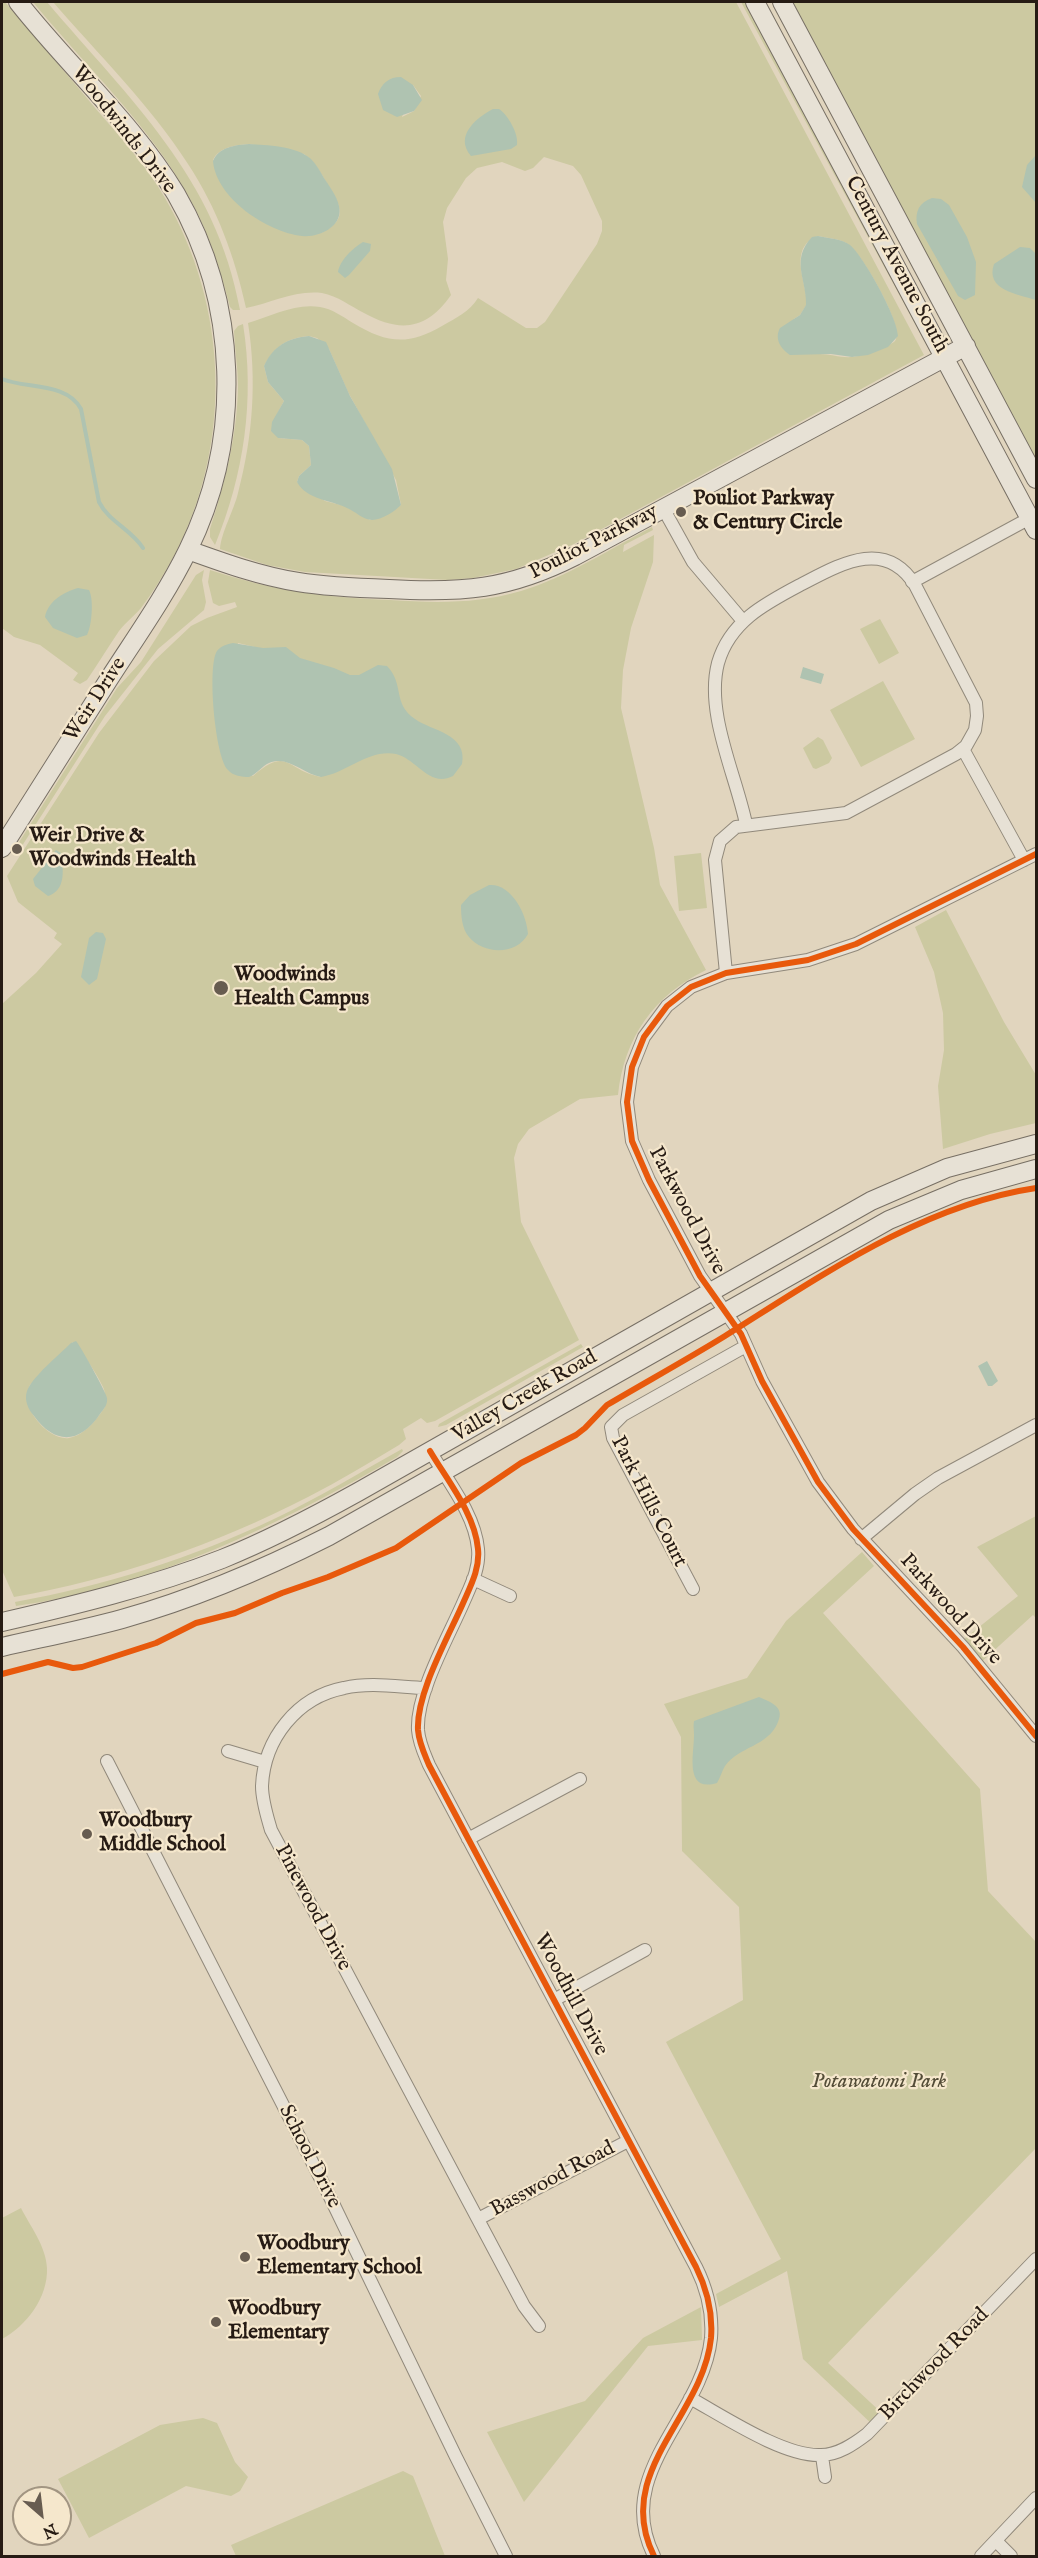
<!DOCTYPE html>
<html>
<head>
<meta charset="utf-8">
<style>
	body { margin:0 }
	#map { position:relative; width:1038px; height:2558px; overflow:hidden; background:#e1d5be; font-family:"IM FELL English",serif }
	canvas { display:block }
	.frame { position:absolute; inset:0; border:3px solid #261b14; pointer-events:none }
	.north { position:absolute; left:12px; top:2486px; width:60px; height:60px; box-sizing:border-box; background:#f5e7cc; border:2px solid #a29582; border-radius:50%; rotate:152deg; font-size:16px; font-weight:700; line-height:24px; text-align:center; color:#261b14 }
	.north::after { content:''; display:block; margin:auto; width:21px; height:27px; background:#675c50; clip-path:polygon(50% 0,100% 100%,50% 72%,0 100%) }
</style>
</head>
<body>
<div id="map">
<canvas width="1038" height="2558"></canvas>
<div class="frame"></div>
<div class="north">N</div>
</div>
<script>
const ctx = document.querySelector('canvas').getContext('2d');
ctx.lineJoin = 'round';
function fillPath(path, color) { ctx.fillStyle = color; ctx.fill(path, 'evenodd'); }
function stroke(path, color, width, dash) { ctx.strokeStyle = color; ctx.lineWidth = width; ctx.lineCap = dash ? 'butt' : 'round'; ctx.setLineDash(dash || []); ctx.stroke(path); }
function label(font, color, halo, rows, align = 'center') {
  ctx.font = font + ' "IM FELL English",serif'; ctx.lineWidth = 4.5; ctx.setLineDash([]); ctx.textBaseline = 'middle'; ctx.strokeStyle = halo; ctx.fillStyle = color; for (const [text, x, y, turn = 0] of rows) {
    ctx.save(); ctx.translate(x, y); ctx.rotate((+turn || 0) * Math.PI / 180); ctx.textAlign = isNaN(turn) ? turn : align; if (halo) ctx.strokeText(text, 0, 0); ctx.fillText(text, 0, 0); ctx.restore();
  }
}
const green = new Path2D(`
	M2,2h3c30,35 61,71 91,107 24,28 50,56 69,89 63,108 68,244 10,356 -10,18 -21,37 -34,54 -7,8 -15,14 -22,23 -11,16 -21,33 -32,49l-7,4 -7,-4 5,-7 -38,-28 -26,-8 -12,-9z
	M33,2h14c83,98 169,175 193,308h-7l-3,-3c-10,-38 -21,-74 -40,-108 -40,-74 -105,-133 -157,-197z
	M53,2h683l188,353 -350,189 -58,25 -43,9 -25,2 -143,-8 -38,-7 -47,-16c1,-16 14,-39 18,-56 15,-57 19,-113 10,-170 24,-7 47,-20 72,-16 12,2 22,9 33,16 33,20 55,23 89,3 14,-8 27,-14 36,-28l48,30h11l8,-6 52,-78 5,-13v-10l-21,-46 -8,-9 -29,-9 -11,11 -8,3 -23,-9 -25,6 -11,10 -19,30 -4,14 5,37 -2,21 5,15c-24,35 -51,38 -87,18 -14,-7 -26,-17 -42,-20 -28,-3 -50,10 -76,15 -11,-51 -29,-100 -58,-144 -37,-58 -90,-110 -135,-162zM413,85l8,11 -7,15 -12,6zM249,144l55,10 6,5c8,8 13,18 19,28 13,21 18,33 -8,46l-108,-73c6,-13 23,-15 36,-16zM818,236c10,2 24,3 31,9 13,9 57,84 46,96 -4,5 -36,16 -43,16 -11,1 -22,-3 -32,-3l-26,-35 6,-4 7,-11c0,-22 -20,-56 11,-68zM309,336l8,2 12,11 19,43 48,88 5,25 -31,15 -25,-14 -20,-5 -28,-19 2,-6 12,-11 -2,-19 -7,-6 -24,-2 -1,-24 7,-13 -16,-19 -4,-16c11,-20 23,-28 45,-30z
	M741,2h5l179,335 2,9z
	M790,2h246v460z
	M243,324c12,75 1,151 -28,221l-5,-8v-8c15,-47 27,-92 28,-142 0,-18 -3,-37 -4,-56l4,-5z
	M652,527l1,3 -29,15 -1,7 31,-17 -1,27 -22,66 -8,42 -2,38 33,140 6,37 46,85c-52,25 -82,68 -88,125l-38,4 -51,30 -11,15 -4,14 7,64 58,118 -144,81 -8,2 -6,-5 -18,11 3,10 -7,6c-30,18 -60,36 -91,52 -93,48 -192,82 -294,100l-12,-27v-566l34,-31 26,-29 -8,-6 3,-5 -39,-31 -11,-26 92,-143 55,-72 37,-35 16,-8 30,-11 -2,-5 -16,4 -6,-3 -5,-21 2,-12c65,21 112,27 180,30 44,3 88,4 131,-9 46,-14 89,-42 131,-64zM238,643l21,5 62,129c-35,-6 -32,-32 -68,-1l-28,-11 -8,-37zM73,1342c5,3 27,37 30,45 3,6 2,14 2,20 -9,13 -20,28 -36,31 -20,3 -51,-31 -39,-53z
	M204,570l-2,10 4,22 -2,8 -46,39 -53,67 -85,133 -4,-2 101,-159 24,-26 55,-87z
	M880,619l19,34 -20,11 -19,-35z
	M883,681l32,58 -54,28 -31,-57z
	M818,737l5,3 9,18 -3,5 -13,6 -3,-1 -10,-20z
	M701,853l6,55 -28,3 -5,-55z
	M946,910l58,112 32,53v48l-46,11 -47,15 -5,-63 6,-36 -1,-37 -9,-41 -19,-45z
	M581,1344l2,3 -137,78 -8,2 1,-3z
	M402,1449l1,2 -6,6c-118,68 -245,130 -381,149l-1,-4c89,-16 177,-44 259,-83 44,-21 85,-46 128,-70z
	M1036,1516v102l-3,-3 -55,50 -19,-22 59,-47 -41,-49z
	M862,1552l12,14 -51,47 157,176 8,102 48,51v206l-208,215 57,53 -10,11 -72,-68 -16,-88 -68,36 -3,-13 65,-35 -115,-217 77,-42 -4,-93 -57,-56 -1,-114 -17,-33 83,-26 39,-57z
	M21,2208c9,18 25,38 26,60 1,30 -21,58 -45,71v-121z
	M701,2307l1,33 -54,6 -124,156 -37,-70 98,-31 58,-63z
	M203,2418l14,5 18,39 13,15 -8,14 -9,5 -45,-10 -97,52 -31,-59 102,-54z
	M403,2471l10,5 32,80h-209l-5,-11z`);
const water = new Path2D(`
	M401,77l12,8 9,15 -8,11 -17,6 -14,-7 -5,-16c4,-11 11,-17 23,-17z
	M493,109h6c9,6 20,25 18,36l-6,4 -40,7c-17,-20 5,-38 22,-47z
	M249,144c17,1 48,2 62,15 5,5 9,12 13,19 5,8 13,18 15,28 5,20 -20,32 -37,30 -35,-4 -86,-38 -89,-75 6,-14 22,-16 36,-17z
	M1036,155v48l-14,-16 5,-22z
	M932,198l9,1 8,6 18,32 9,25 -1,33 -10,5 -7,-4 -41,-72c-2,-13 2,-21 15,-26z
	M818,236c10,2 24,3 32,9 14,12 48,73 48,91l-10,11 -20,8 -16,2 -21,-3 -41,1c-9,-6 -16,-16 -10,-27l20,-13 6,-10c1,-25 -16,-45 6,-68z
	M363,242l8,2 -1,7 -21,24 -4,3 -7,-6c2,-12 15,-24 25,-30z
	M1020,247l10,1 5,5 1,47c-19,-6 -51,-10 -42,-36z
	M309,336l17,6 24,54 42,73 9,36c-6,6 -19,15 -29,15 -9,0 -17,-9 -25,-12 -16,-8 -40,-8 -50,-26l2,-6 12,-11 -2,-19 -7,-6 -24,-2 -7,-7 1,-9 12,-21 -16,-19 -4,-16c9,-20 24,-28 45,-30z
	M78,588l11,2c5,9 3,36 -2,45l-10,3 -24,-10 -8,-11c3,-16 19,-25 33,-29z
	M233,643l30,5 23,-1 14,11 34,10 16,7h9l19,-10 9,1c18,19 5,37 28,53 17,12 53,15 47,45l-9,12c-24,12 -36,-17 -57,-22 -28,-5 -49,19 -75,23 -18,-3 -33,-22 -52,-14 -7,3 -12,11 -20,14 -7,0 -16,-1 -21,-7 -13,-13 -21,-104 -11,-119 4,-5 10,-7 16,-8z
	M803,667l21,7 -3,10 -21,-6z
	M56,850l5,3c2,15 6,37 -13,43l-13,-10 -2,-7z
	M489,885c22,-2 38,29 39,49 -11,21 -44,21 -59,3 -7,-8 -8,-21 -8,-32l9,-10z
	M96,932l7,1 3,6 -9,40 -8,6 -8,-8 8,-39z
	M76,1341c4,4 31,53 31,57 1,6 -3,11 -7,16 -20,30 -45,31 -66,2 -6,-7 -10,-16 -7,-25 6,-15 32,-36 44,-48z
	M987,1361l11,20 -6,5h-4l-10,-20z
	M759,1697c12,5 26,10 19,25 -10,25 -39,24 -53,44 -3,5 -5,12 -8,17 -33,10 -23,-29 -23,-48 0,-5 -1,-9 0,-14z`);
const stream = new Path2D(`
	M2,379c24,10 65,3 79,30l18,93c10,20 32,27 44,46`);
const street = new Path2D(`
	M663,508l30,54 50,59
	M912,582l118,-64
	M963,749l61,111
	M1036,854l-180,90 -48,16 -82,13 -35,14 -24,19 -23,31 -12,30 -5,35 5,39 17,39 51,96 41,58 21,47 56,101 35,47 110,118 73,89
	M726,973l-11,-113 5,-19 16,-14 110,-14 110,-59 10,-8 9,-16 2,-14 -1,-13 -61,-118c-30,-48 -76,-20 -113,-1 -36,19 -72,37 -84,79 -13,50 18,112 28,161
	M430,1451c17,29 45,63 48,98 2,19 -7,36 -14,52 -15,35 -48,92 -46,129 1,13 6,23 11,35l267,502c11,22 17,45 15,71 -8,79 -99,134 -57,218
	M861,1539l54,-45 23,-16 98,-53
	M473,1579l37,17
	M693,1589l-80,-151 -2,-11 12,-12 123,-69
	M426,1688c-27,-1 -56,-6 -82,0 -47,9 -80,51 -82,98 0,15 5,30 9,44l253,476 15,20
	M228,1751l37,11
	M107,1761l222,434 127,262 50,99
	M468,1839l112,-60
	M554,2000l91,-50
	M478,2219l150,-78
	M690,2398c33,18 94,59 131,57 17,0 33,-11 46,-21l169,-175
	M822,2456l3,21
	M996,2541l15,15
	M981,2556l55,-58`);
const secondary = new Path2D(`
	M755,2l281,528
	M782,2l254,477
	M188,550c36,13 72,26 110,32 30,5 60,6 91,7 73,4 119,1 186,-33l391,-210
	M2,848c35,-56 71,-112 107,-169 27,-42 57,-84 79,-129 55,-112 51,-247 -12,-356 -43,-71 -107,-127 -158,-192
	M2,1622c74,-17 148,-35 220,-63 47,-19 91,-42 136,-67l513,-291 76,-33 89,-24
	M2,1647c39,-9 80,-17 120,-28 71,-20 140,-49 207,-83l560,-316 72,-30 75,-21`);
const cycleway = new Path2D(`
	M1036,854l-180,90 -48,16 -82,13 -35,14 -24,19 -23,31 -12,30 -5,35 5,39 17,39 51,96 41,58 21,47 56,101 35,47 110,118 73,89
	M430,1451c17,29 45,63 48,98 2,19 -7,36 -14,52 -15,35 -48,92 -46,129 1,13 6,23 11,35l267,502c11,22 17,45 15,71 -8,79 -99,134 -57,218
	M2,1674l46,-12 25,6 9,-1 74,-24 40,-20 39,-10 47,-20 46,-16 68,-29 125,-85 55,-28 9,-7 22,-23c39,-23 79,-45 118,-69 96,-60 197,-131 311,-148`);
const markers = [
	[681,512,6,"#675c50"],
	[17,849,6,"#675c50"],
	[221,988,8,"#675c50"],
	[87,1834,6,"#675c50"],
	[245,2257,6,"#675c50"],
	[216,2322,6,"#675c50"]
];
const streetNames = [
	["Woodwinds Drive",123,130,52],
	["Century Avenue South",896,265,62],
	["Pouliot Parkway",594,543,-27],
	["Weir Drive",96,700,-57],
	["Parkwood Drive",686,1211,62],
	["Valley Creek Road",525,1397,-30],
	["Park Hills Court",648,1502,63],
	["Parkwood Drive",950,1610,48],
	["Pinewood Drive",312,1908,62],
	["Woodhill Drive",570,1995,62],
	["School Drive",309,2157,63],
	["Basswood Road",553,2180,-28],
	["Birchwood Road",935,2365,-46]
];
const poiNames = [
	["Pouliot Parkway",693,500],
	["& Century Circle",693,524],
	["Weir Drive &",29,837],
	["Woodwinds Health",29,861],
	["Woodwinds",234,976],
	["Health Campus",234,1000],
	["Woodbury",99,1822],
	["Middle School",99,1846],
	["Woodbury",257,2245],
	["Elementary School",257,2269],
	["Woodbury",228,2310],
	["Elementary",228,2334]
];
const parkNames = [
	["Potawatomi Park",879,2083]
];
fillPath(green, '#ccc9a1');
fillPath(water, '#afc3b1');
stroke(stream, '#afc3b1', 4);
stroke(street, '#91897b', 14);
stroke(secondary, '#776f64', 20);
stroke(street, '#e7e1d5', 12);
stroke(secondary, '#e7e1d5', 18);
stroke(cycleway, '#e8590c', 6);
for (const [x, y, r, color] of markers) { const dot = new Path2D(); dot.arc(x, y, r, 0, 2 * Math.PI); ctx.fillStyle = color; ctx.fill(dot); stroke(dot, '#f5e7cc', 2); }
label('21px', '#261b14', '#f5e7cc', streetNames);
label('bold 21px', '#261b14', '#f5e7cc', poiNames, 'left');
label('italic 21px', '#534c37', '#f5e7cc', parkNames);
</script>
</body>
</html>
